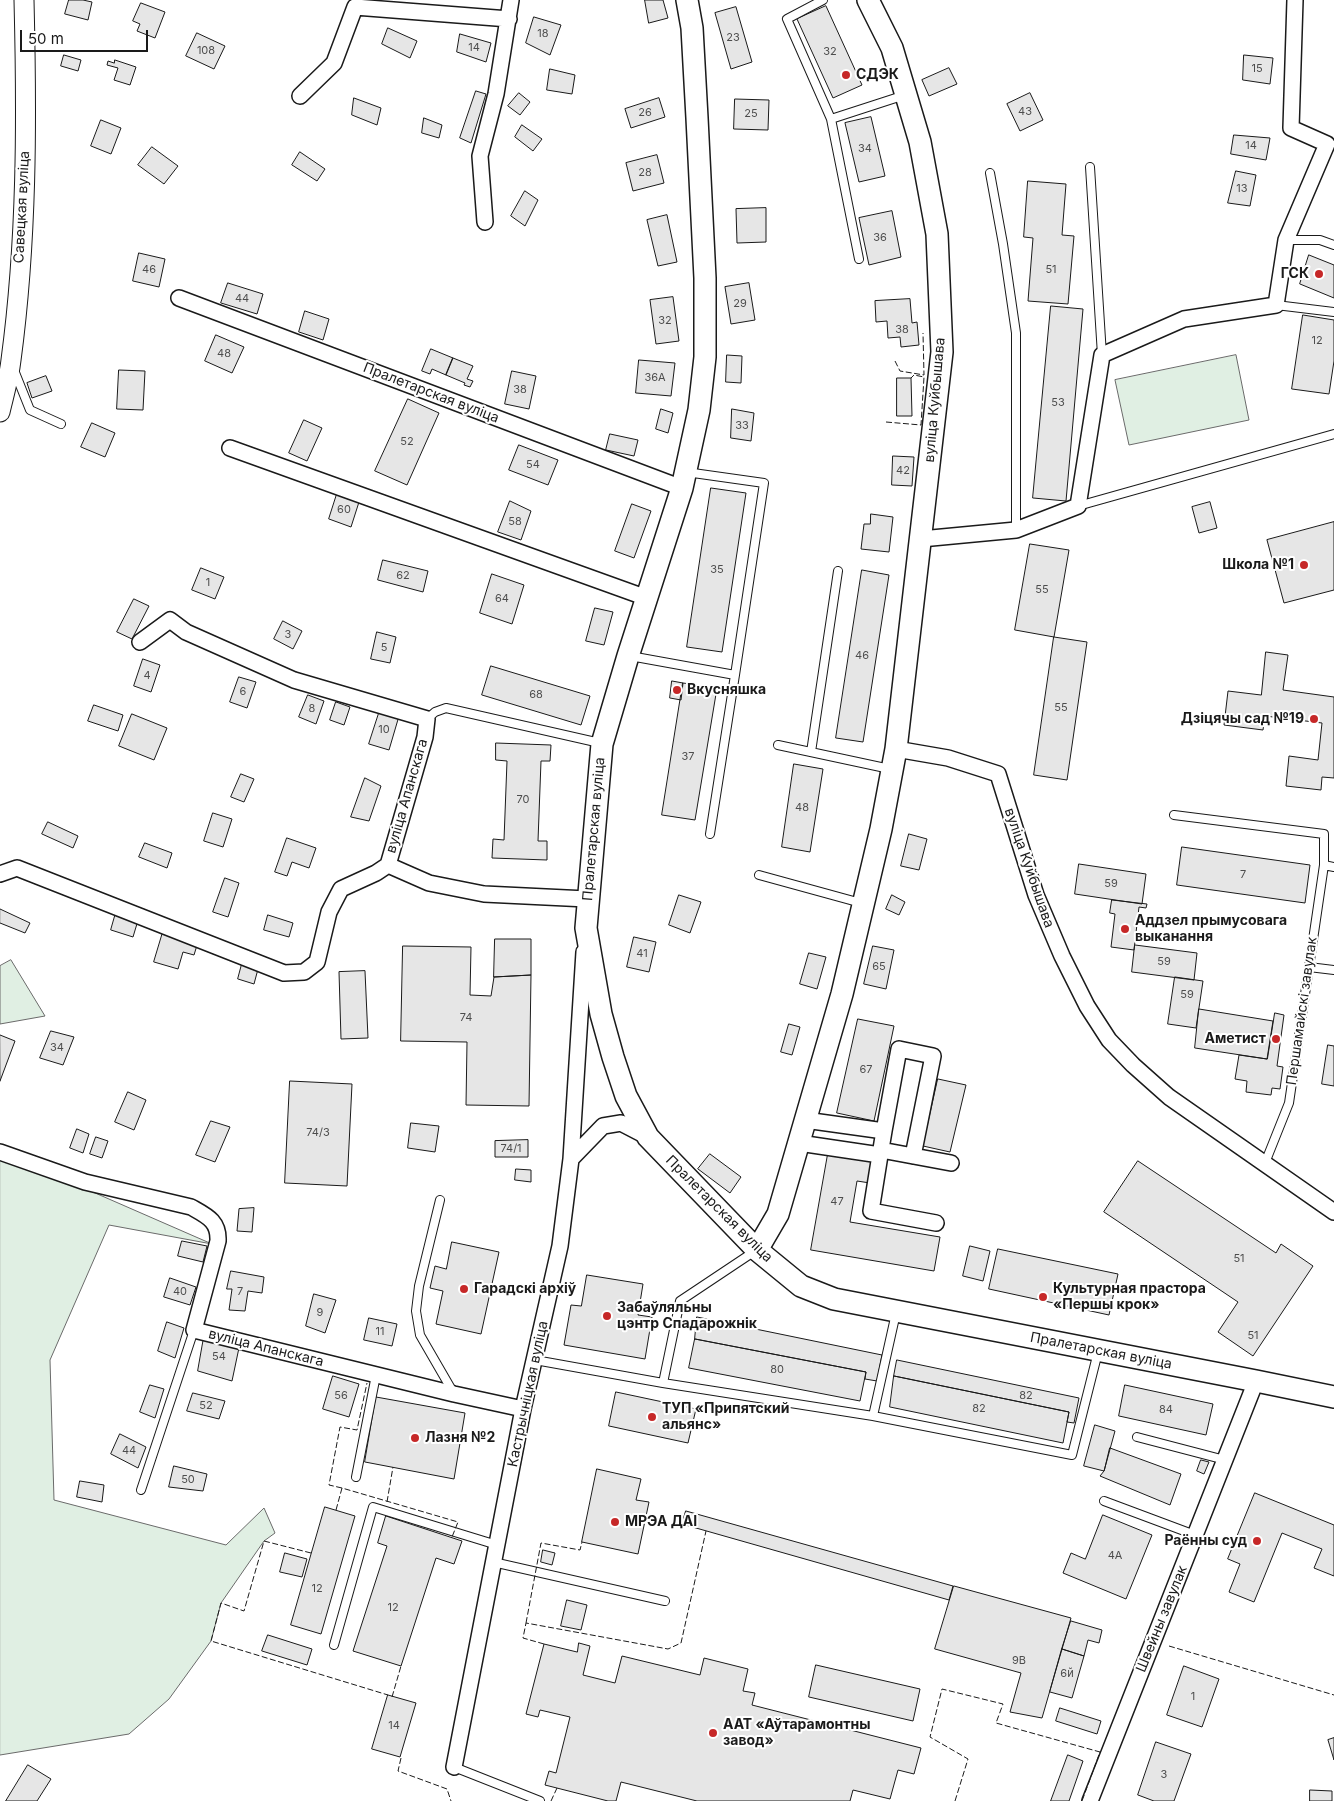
<!DOCTYPE html>
<html>
<head>
<meta charset="utf-8">
<style>
	body { margin:0 }
	#map { position:relative; width:1334px; height:1801px; overflow:hidden; background:#fff; font-family:Inter,sans-serif }
	canvas { display:block }
	.scale { position:absolute; left:20px; top:30px; width:128px; height:22px; box-sizing:border-box; border:2px solid #1a1a1a; border-top:0; padding-left:6px; font-size:15px; line-height:18px; white-space:nowrap; color:#1a1a1a; -webkit-text-stroke:4px #fff; paint-order:stroke }
</style>
</head>
<body>
<div id="map">
<canvas width="1334" height="1801"></canvas>
<div class="scale">50 m</div>
</div>
<script>
const ctx = document.querySelector('canvas').getContext('2d');
ctx.lineJoin = 'round';
function fillPath(path, color) { ctx.fillStyle = color; ctx.fill(path, 'evenodd'); }
function stroke(path, color, width, dash) { ctx.strokeStyle = color; ctx.lineWidth = width; ctx.lineCap = dash ? 'butt' : 'round'; ctx.setLineDash(dash || []); ctx.stroke(path); }
function label(font, color, halo, rows, align = 'center') {
  ctx.font = font + ' Inter,sans-serif'; ctx.lineWidth = 4; ctx.setLineDash([]); ctx.textBaseline = 'middle'; ctx.strokeStyle = halo; ctx.fillStyle = color; for (const [text, x, y, turn = 0] of rows) {
    ctx.save(); ctx.translate(x, y); ctx.rotate((+turn || 0) * Math.PI / 180); ctx.textAlign = isNaN(turn) ? turn : align; if (halo) ctx.strokeText(text, 0, 0); ctx.fillText(text, 0, 0); ctx.restore();
  }
}
const green = new Path2D(`
	M1236,355l13,65 -120,25 -14,-65z
	M11,960l34,56 -45,8v-58z
	M0,1154l86,35 126,55 -103,-19 -59,135 4,140 172,45 38,-37 11,25 -11,8 -43,62 -10,38 -42,58 -40,35 -129,21z`);
const building = new Path2D(`
	M69,0h14l9,2 -4,18 -23,-6z
	M645,0h18l5,18 -19,5z
	M141,3l24,9 -10,26 -18,-7 3,-7 -7,-3z
	M826,6l36,79 -29,13 -36,-79z
	M736,7l16,55 -21,7 -16,-56z
	M534,17l27,8 -11,30 -24,-12z
	M388,28l29,13 -7,17 -28,-14z
	M197,33l28,13 -11,23 -28,-13z
	M460,34l31,9 -5,19 -29,-10z
	M64,55l17,5 -3,11 -17,-5z
	M1244,55l29,3 -3,26 -27,-4z
	M115,60l21,7 -6,18 -16,-5 4,-12 -11,-3 1,-4 6,2z
	M949,68l8,16 -28,12 -7,-16z
	M550,69l25,6 -3,19 -25,-4z
	M476,91l10,3 -15,49 -11,-5z
	M519,93l11,9 -10,13 -12,-9z
	M1030,93l13,27 -23,11 -13,-27z
	M354,98l27,10 -4,17 -25,-10z
	M659,98l6,19 -34,11 -6,-19z
	M735,99l34,1 -1,30 -34,-1z
	M871,117l14,59 -26,6 -14,-59z
	M424,118l18,7 -3,13 -17,-5z
	M101,120l20,8 -10,26 -20,-8z
	M522,125l20,14 -9,12 -18,-14z
	M1234,135l36,3 -4,22 -35,-6z
	M152,147l26,19 -14,18 -26,-19z
	M300,152l25,17 -8,12 -25,-16z
	M657,155l7,28 -31,8 -7,-28z
	M1236,171l20,4 -6,31 -22,-3z
	M1028,181l38,3 -4,51 12,1 -6,68 -40,-3 5,-63 -9,-1z
	M525,191l13,9 -13,26 -14,-10z
	M766,208v34l-29,1 -1,-34z
	M892,211l9,46 -32,8 -10,-47z
	M667,215l10,47 -19,4 -11,-46z
	M139,253l26,6 -6,28 -26,-6z
	M1309,255l25,10v33l-34,-14z
	M228,283l35,11 -6,20 -36,-11z
	M749,283l6,37 -24,4 -6,-37z
	M673,297l6,44 -23,3 -6,-44z
	M910,299l2,24 5,-1 2,23 -18,2 -1,-10 -12,1 -1,-17 -11,1 -1,-21z
	M1051,306l32,3 -17,192 -33,-3z
	M305,311l24,8 -6,21 -24,-8z
	M1303,315l31,5v41l-5,33 -37,-5z
	M216,335l28,12 -12,26 -27,-12z
	M431,349l22,9 -7,17 -14,-6 -2,5 -8,-3z
	M727,355l15,1 -1,27 -15,-1z
	M453,358l20,8 -6,13 6,2 -3,6 -6,-2 1,-2 -19,-8z
	M639,360l36,3 -4,33 -35,-3z
	M119,370l26,1 -2,39 -26,-1z
	M512,371l24,5 -7,33 -24,-5z
	M46,376l6,15 -20,7 -5,-15z
	M897,378h14l1,38h-15z
	M408,399l31,14 -32,72 -32,-14z
	M661,409l12,4 -5,20 -12,-4z
	M732,409l22,4 -3,28 -20,-3z
	M304,420l18,8 -15,33 -18,-8z
	M92,423l23,10 -10,24 -24,-10z
	M610,434l28,6 -4,16 -28,-6z
	M519,445l39,15 -10,25 -39,-15z
	M893,456l21,1 -2,29 -20,-1z
	M711,488l35,5 -24,159 -35,-5z
	M337,494l22,8 -8,25 -22,-8z
	M510,501l21,10 -10,29 -23,-8z
	M1210,502l7,26 -18,5 -7,-26z
	M632,504l19,7 -17,47 -19,-7z
	M871,514l22,3 -4,35 -28,-3 3,-25h6z
	M1334,522v68l-50,13 -17,-63z
	M1030,544l39,6 -15,87 -39,-7z
	M383,560l45,11 -5,21 -45,-12z
	M201,568l23,9 -9,22 -23,-9z
	M862,570l27,5 -26,167 -27,-4z
	M492,574l32,11 -12,39 -32,-11z
	M134,599l15,7 -17,33 -15,-7z
	M595,608l18,4 -9,33 -18,-4z
	M283,621l19,10 -9,18 -19,-10z
	M377,632l19,5 -6,26 -19,-4z
	M1054,637l33,5 -20,138 -33,-5z
	M1266,652l22,3 -5,35 51,7v81l-12,-1 -1,13 -35,-4 3,-30 29,4 4,-37 -57,-7 -2,14 -39,-5 4,-34 33,4z
	M143,659l17,6 -9,27 -17,-6z
	M491,666l99,30 -9,29 -99,-30z
	M239,677l17,5 -9,26 -17,-6z
	M672,681l11,2 -2,17 -11,-2z
	M683,683l34,5 -22,132 -33,-5z
	M308,695l16,6 -8,23 -17,-7z
	M336,702l14,5 -6,18 -14,-5z
	M94,705l29,10 -5,16 -30,-10z
	M380,710l19,6 -10,34 -20,-6z
	M132,714l35,14 -13,32 -35,-14z
	M496,743l55,2 -1,16h-9l-3,80h9v19l-55,-2 1,-19 11,1 3,-79 -11,-1z
	M794,764l29,5 -13,83 -28,-5z
	M241,774l13,5 -10,23 -13,-5z
	M365,778l16,8 -12,35 -18,-4z
	M213,813l19,6 -9,28 -19,-6z
	M48,822l30,14 -5,12 -31,-14z
	M909,834l18,5 -8,31 -18,-4z
	M287,838l29,10 -7,20 -17,-6 -5,14 -12,-4z
	M145,843l27,10 -5,15 -28,-11z
	M1182,847l128,18 -5,38 -128,-18z
	M1079,864l67,10 -4,30 -67,-10z
	M225,878l14,5 -11,34 -15,-5z
	M679,895l22,7 -11,31 -21,-8z
	M892,895l13,7 -6,13 -13,-6z
	M1112,900l35,4 -1,4 -7,-1 -5,43 -23,-3 4,-33 -5,-1z
	M0,909l30,14 -5,10 -25,-10z
	M117,909l22,8 -6,20 -22,-7z
	M268,915l25,8 -4,14 -25,-7z
	M163,932l35,10 -4,13 -11,-3 -5,17 -24,-7z
	M634,937l22,5 -7,30 -22,-5z
	M495,939h36v36l-37,2z
	M1135,945l62,8 -3,27 -62,-8z
	M403,946l68,1 -1,48 21,1 3,-19 37,-2 -2,131 -63,-1 1,-63 -66,-1z
	M873,946l21,4 -8,39 -22,-5z
	M809,953l17,4 -9,32 -17,-5z
	M242,964l16,5 -4,15 -16,-5z
	M365,971l3,67 -27,1 -2,-67z
	M1175,977l28,4 -7,47 -28,-4z
	M1199,1009l74,12 -6,38 -72,-11z
	M1275,1013l9,2 -7,51 6,1 -3,22 -8,-1 -1,7 -25,-3 1,-11 -12,-2 4,-24 28,4z
	M858,1019l36,7 -20,95 -37,-8z
	M789,1024l11,3 -8,28 -11,-3z
	M51,1031l23,6 -11,28 -23,-7z
	M0,1035l15,6 -15,40z
	M1328,1045l6,1v40l-12,-2z
	M938,1079l28,6 -16,67 -27,-6z
	M290,1081l62,3 -5,102 -62,-3z
	M128,1092l18,8 -12,30 -19,-8z
	M211,1121l19,6 -15,35 -19,-7z
	M411,1123l28,3 -4,26 -27,-4z
	M77,1129l12,5 -6,19 -13,-5z
	M96,1137l12,4 -6,17 -12,-4z
	M528,1140v17h-33v-16z
	M710,1154l31,23 -11,16 -32,-24z
	M828,1154l45,8 -3,21 -13,-2 -7,41 90,15 -6,34 -123,-21z
	M1138,1161l138,92 5,-9 32,22 -60,90 -35,-24 20,-30 -134,-90z
	M516,1169l15,1v12l-16,-2z
	M254,1208l-2,24 -15,-1 2,-22z
	M182,1241l25,5 -4,16 -25,-6z
	M452,1242l47,10 -18,82 -45,-10 7,-33 -13,-3 5,-22 11,3z
	M970,1246l20,5 -7,30 -20,-5z
	M998,1249l120,25 -9,41 -120,-26z
	M231,1271l33,6 -2,16 -14,-2 -3,20 -16,-1 3,-21h-5z
	M587,1275l56,9 -5,31 14,2 -7,42 -81,-14 7,-40 10,1z
	M170,1278l26,9 -6,18 -26,-8z
	M314,1294l22,6 -11,33 -19,-7z
	M697,1317l185,38 -5,26 -12,-2 1,-7 -171,-33z
	M369,1318l28,6 -5,22 -28,-6z
	M167,1322l17,6 -9,30 -17,-7z
	M204,1337l36,6 -8,38 -34,-10z
	M695,1339l171,33 -6,29 -171,-33z
	M897,1360l182,38 -5,25 -7,-1 2,-10 -175,-36z
	M333,1376l26,8 -10,33 -26,-8z
	M894,1376l175,36 -6,31 -173,-36z
	M150,1385l14,4 -9,29 -15,-6z
	M1125,1385l88,19 -7,31 -87,-19z
	M616,1392l80,17 -8,34 -79,-17z
	M193,1393l32,8 -6,18 -32,-8z
	M376,1397l89,16 -11,66 -89,-17z
	M1095,1425l20,6 -11,40 -20,-5z
	M120,1434l26,13 -8,21 -27,-14z
	M1110,1448l71,26 -11,31 -70,-29 4,-5z
	M1201,1460l8,2 -5,12 -7,-3z
	M174,1466l33,8 -4,17 -34,-4z
	M597,1469l44,10 -5,21 13,2 -11,52 -56,-12z
	M80,1481l24,4 -2,17 -25,-5z
	M1255,1493l79,32v51l-20,-8 8,-19 -40,-16 -28,69 -25,-10 11,-28 -12,-5z
	M325,1507l30,9 -34,118 -30,-9z
	M686,1511l267,75 -4,14 -267,-76z
	M1103,1515l49,20 -26,64 -63,-26 8,-20 14,6z
	M386,1516l76,25 -8,23 -18,-6 -35,108 -48,-15 34,-105 -9,-3z
	M543,1550l12,3 -3,12 -11,-3z
	M285,1553l22,6 -5,18 -22,-5z
	M954,1586l117,32 -29,100 -32,-6 11,-39 -86,-24z
	M567,1600l20,5 -6,25 -20,-4z
	M1071,1621l31,9 -3,13 -11,-3 -4,16 -22,-7z
	M268,1635l44,14 -5,16 -45,-14z
	M579,1643l11,3 -7,29 32,8 7,-27 78,19 4,-17 44,11 -5,22 12,2 -3,12 169,43 -7,26 -16,-4 -8,29 -37,-9 -3,11h-153l-76,-19 -5,19h-8l-63,-16 4,-14 7,2 14,-56 -30,-7 -2,7 -12,-3 18,-70 33,8z
	M1062,1649l22,7 -12,42 -22,-6z
	M816,1665l104,24 -7,32 -104,-24z
	M1184,1666l35,13 -17,48 -35,-12z
	M388,1695l28,8 -16,54 -28,-8z
	M1060,1708l41,13 -4,13 -41,-13z
	M1334,1738v22l-6,-20z
	M1156,1742l35,12 -17,47h-20l-16,-6z
	M1068,1755l15,6 -14,40h-18z
	M28,1765l23,14 -14,22h-31z
	M1310,1790l22,1v10h-22z`);
const service = new Path2D(`
	M823,0l-36,19 44,100 28,140
	M831,119l74,-24
	M1090,167l12,188
	M990,173l13,71 13,89v197
	M1286,240h34l14,5
	M1276,305l58,7
	M14,370l16,40 31,14
	M1078,506l256,-72
	M630,656l105,19 29,-192 -78,-11
	M427,719l8,-7 11,-4 154,35
	M778,745l112,24
	M811,752l27,-181
	M1174,815l150,19v31
	M710,834l25,-159
	M759,875l102,28
	M1309,967l25,3
	M1265,1163l24,-60 35,-238 10,2
	M440,1200l-21,86 -3,25 4,24 33,57
	M535,1360l128,23 210,33 199,39 26,-103
	M663,1383l17,-82 75,-50
	M873,1416l23,-103
	M1137,1437l88,23
	M356,1477l20,-102
	M141,1490l53,-160
	M1104,1501l91,34
	M493,1562l172,39
	M334,1645l39,-138 124,38
	M454,1767l86,34`);
const minor = new Path2D(`
	M300,96l34,-33 21,-56 154,12
	M485,222l-5,-66 16,-62 15,-94
	M179,298l503,190
	M230,448l417,150
	M921,539l95,-9 62,-24 24,-151 82,-36 92,-14 10,-65 41,-96 -36,-16 4,-128
	M896,749l52,9 50,16 38,121 26,61 25,50 22,34 24,25 36,32 165,115
	M388,865l41,18 55,11 103,5
	M0,874l17,-6 267,105 20,-1 13,-10 12,-50 12,-23 35,-16 12,-8 37,-128 2,-18 -133,-39 -108,-48 -16,-12 -30,22
	M805,1120l79,11 -4,24
	M884,1131l15,-82 34,7 -20,100
	M799,1143l81,12 -9,56 65,12
	M881,1150l70,13
	M0,1152l85,30 106,25c16,9 28,14 27,34l-24,89 260,64 69,15
	M571,1159l32,-33 18,-3 27,14
	M454,1767l69,-358 37,-163 11,-87 13,-207
	M1090,1801l166,-420`);
const tertiary = new Path2D(`
	M0,412c4,-17 9,-34 11,-52 16,-119 16,-240 13,-360`);
const secondary = new Path2D(`
	M687,0l5,28 5,90 8,160v79l-6,53 -17,78 -54,168 -26,88 -16,184 15,86 12,43 13,39 22,41 109,113 44,36 33,13 422,82 78,16
	M757,1250l21,-36 64,-220 39,-165 15,-80 46,-397 -5,-118 -17,-92 -28,-94 -24,-48`);
const fence = new Path2D(`
	M895,361l5,10 24,4 -1,-42
	M886,422l35,3 3,-48 -10,-2 -3,3
	M342,1488l-13,-3 11,-58 17,3 10,-47
	M387,1502l6,-35
	M336,1510l6,-22 116,34 -6,15
	M311,1553l-47,-12 -20,70 -23,-8 -10,38 177,54
	M526,1623l15,-80 39,7 2,-8
	M544,1644l-21,-6 3,-15 142,26 13,-6 25,-112
	M1169,1646l165,49
	M392,1697l9,-31
	M401,1758l-3,13 49,18 4,12
	M551,1801l6,-13
	M955,1801l13,-42 -38,-22 12,-48 61,15 -7,19 104,29 -18,49`);
const markers = [
	[846,75,5,"#c62828"],
	[1319,274,5,"#c62828"],
	[1304,565,5,"#c62828"],
	[677,690,5,"#c62828"],
	[1314,719,5,"#c62828"],
	[1125,929,5,"#c62828"],
	[1276,1039,5,"#c62828"],
	[464,1289,5,"#c62828"],
	[1043,1297,5,"#c62828"],
	[607,1316,5,"#c62828"],
	[652,1417,5,"#c62828"],
	[415,1438,5,"#c62828"],
	[615,1522,5,"#c62828"],
	[1257,1541,5,"#c62828"],
	[713,1733,5,"#c62828"]
];
const numberNames = [
	["18",543,34],
	["23",733,38],
	["14",474,48],
	["108",206,51],
	["32",830,52],
	["15",1257,69],
	["43",1025,112],
	["26",645,113],
	["25",751,114],
	["14",1251,146],
	["34",865,149],
	["28",645,173],
	["13",1242,189],
	["36",880,238],
	["46",149,270],
	["51",1051,270],
	["44",242,299],
	["29",740,304],
	["32",665,321],
	["38",902,330],
	["12",1317,341],
	["48",224,354],
	["36А",655,378],
	["38",520,390],
	["53",1058,403],
	["33",742,426],
	["52",407,442],
	["54",533,465],
	["42",903,471],
	["60",344,510],
	["58",515,522],
	["35",717,570],
	["62",403,576],
	["1",208,583],
	["55",1042,590],
	["64",502,599],
	["3",288,635],
	["5",384,648],
	["46",862,656],
	["4",147,676],
	["6",243,692],
	["68",536,695],
	["55",1061,708],
	["8",312,709],
	["10",384,730],
	["37",688,757],
	["70",523,800],
	["48",802,808],
	["7",1243,875],
	["59",1111,884],
	["41",642,954],
	["59",1164,962],
	["65",879,967],
	["59",1187,995],
	["74",466,1018],
	["34",57,1048],
	["67",866,1070],
	["74/3",318,1133],
	["74/1",511,1149],
	["47",837,1202],
	["51",1239,1259],
	["40",180,1292],
	["7",240,1292],
	["9",320,1313],
	["11",380,1332],
	["51",1253,1336],
	["54",219,1357],
	["80",777,1370],
	["56",341,1396],
	["82",1026,1396],
	["52",206,1406],
	["82",979,1409],
	["84",1166,1410],
	["44",129,1451],
	["50",188,1480],
	["4А",1115,1556],
	["12",317,1589],
	["12",393,1608],
	["9В",1019,1661],
	["6й",1067,1674],
	["1",1193,1697],
	["14",394,1726],
	["3",1164,1775]
];
const poiNames = [
	["СДЭК",856,75],
	["ГСК",1309,274,"right"],
	["Школа №1",1294,565,"right"],
	["Вкусняшка",687,690],
	["Дзіцячы сад №19",1304,719,"right"],
	["Аддзел прымусовага",1135,921],
	["выканання",1135,937],
	["Аметист",1266,1039,"right"],
	["Гарадскі архіў",474,1289],
	["Культурная прастора",1053,1289],
	["«Першы крок»",1053,1305],
	["Забаўляльны",617,1308],
	["цэнтр Спадарожнік",617,1324],
	["ТУП «Припятский",662,1409],
	["альянс»",662,1425],
	["Лазня №2",425,1438],
	["МРЭА ДАІ",625,1522],
	["Раённы суд",1247,1541,"right"],
	["ААТ «Аўтарамонтны",723,1725],
	["завод»",723,1741]
];
const streetNames = [
	["Савецкая вуліца",22,207,-87],
	["Пралетарская вуліца",431,393,21],
	["вуліца Куйбышава",935,400,-85],
	["вуліца Апанскага",407,796,-74],
	["Пралетарская вуліца",594,829,-85],
	["вуліца Куйбышава",1029,868,71],
	["Першамайскі завулак",1302,1011,-82],
	["Пралетарская вуліца",719,1209,45],
	["вуліца Апанскага",266,1348,14],
	["Пралетарская вуліца",1101,1351,11],
	["Кастрычніцкая вуліца",528,1394,-78],
	["Швейны завулак",1162,1619,-68]
];
fillPath(green, '#e0efe3');
stroke(green, '#6a6a6a', 1);
fillPath(building, '#e6e6e6');
stroke(building, '#1a1a1a', 1);
stroke(service, '#1a1a1a', 10);
stroke(minor, '#1a1a1a', 18);
stroke(tertiary, '#1a1a1a', 21);
stroke(secondary, '#1a1a1a', 24);
stroke(service, '#fff', 8);
stroke(minor, '#fff', 15);
stroke(tertiary, '#fff', 19);
stroke(secondary, '#fff', 21);
stroke(fence, '#1a1a1a', 1, [6, 2.5]);
for (const [x, y, r, color] of markers) { const dot = new Path2D(); dot.arc(x, y, r, 0, 2 * Math.PI); ctx.fillStyle = color; ctx.fill(dot); stroke(dot, '#fff', 2); }
label('11px', '#4d4d4d', null, numberNames);
label('bold 14px', '#1a1a1a', '#fff', poiNames, 'left');
label('14px', '#1a1a1a', '#fff', streetNames);
</script>
</body>
</html>
